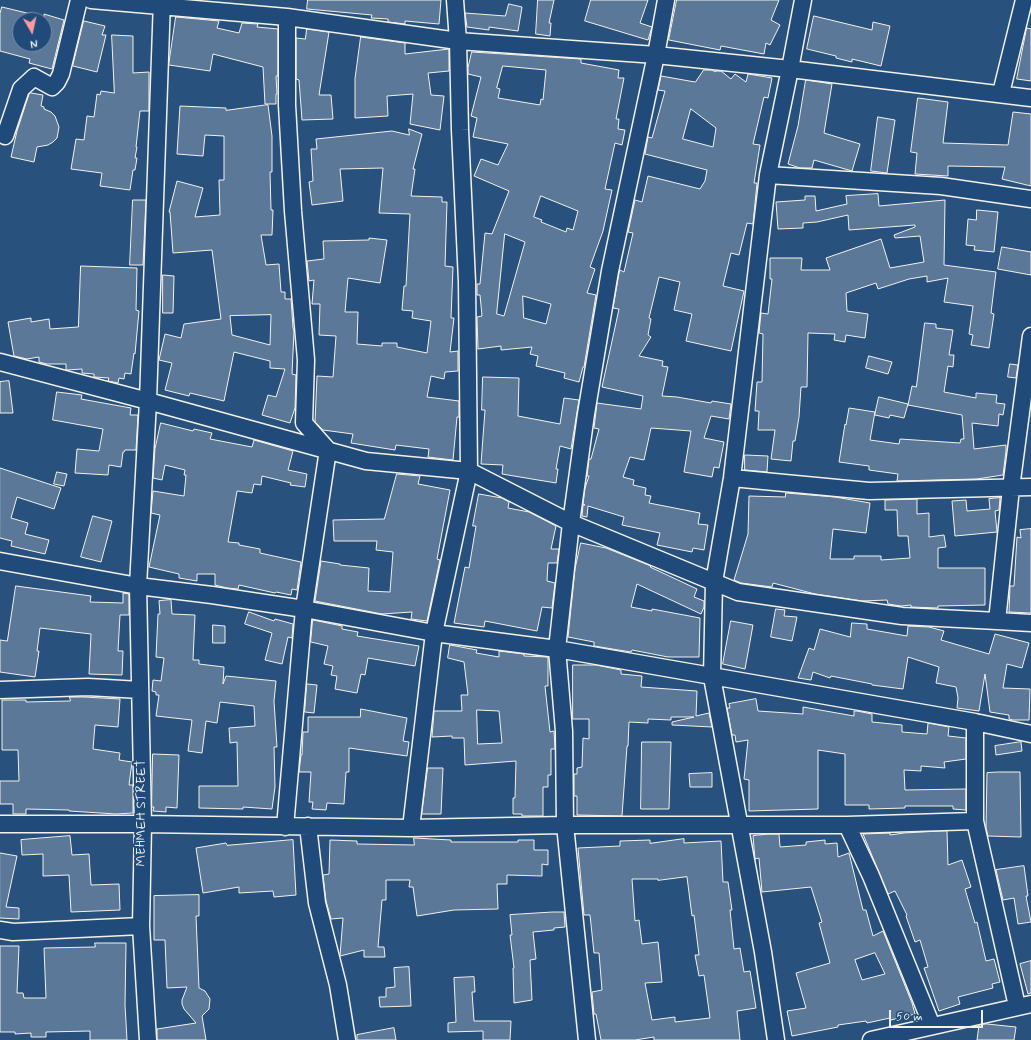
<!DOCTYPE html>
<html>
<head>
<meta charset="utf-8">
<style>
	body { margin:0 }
	#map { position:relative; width:1031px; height:1040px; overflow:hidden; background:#28517e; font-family:Mynerve,sans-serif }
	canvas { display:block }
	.north { position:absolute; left:12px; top:12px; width:40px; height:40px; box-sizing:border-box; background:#1f4a7a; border:1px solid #748da6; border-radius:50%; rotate:171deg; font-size:11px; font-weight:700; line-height:16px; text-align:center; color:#f4f1e8 }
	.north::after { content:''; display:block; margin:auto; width:14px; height:18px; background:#ff9aa2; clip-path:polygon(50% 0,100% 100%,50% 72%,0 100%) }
	.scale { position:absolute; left:889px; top:1010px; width:94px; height:18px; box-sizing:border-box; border:2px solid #f4f1e8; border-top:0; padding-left:5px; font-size:12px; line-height:14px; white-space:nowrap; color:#f4f1e8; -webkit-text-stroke:3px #1f4a7a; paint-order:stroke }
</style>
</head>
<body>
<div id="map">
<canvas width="1031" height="1040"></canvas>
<div class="north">N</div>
<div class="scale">50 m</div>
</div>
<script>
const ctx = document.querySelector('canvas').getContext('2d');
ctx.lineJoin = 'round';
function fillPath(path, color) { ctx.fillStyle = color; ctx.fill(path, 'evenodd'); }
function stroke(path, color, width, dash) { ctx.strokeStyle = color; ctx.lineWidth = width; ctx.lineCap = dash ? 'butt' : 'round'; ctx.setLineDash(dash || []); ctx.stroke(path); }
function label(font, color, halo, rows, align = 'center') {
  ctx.font = font + ' Mynerve,sans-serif'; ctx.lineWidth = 4; ctx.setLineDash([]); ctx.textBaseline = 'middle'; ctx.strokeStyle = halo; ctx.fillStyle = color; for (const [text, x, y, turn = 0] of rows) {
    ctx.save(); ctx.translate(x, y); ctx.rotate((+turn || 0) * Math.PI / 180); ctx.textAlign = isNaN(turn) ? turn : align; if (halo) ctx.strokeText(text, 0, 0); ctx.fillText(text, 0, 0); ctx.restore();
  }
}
const building = new Path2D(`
	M308,0h133l-2,24 -34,-3v3l-17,-2v-3l-17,-1 1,-3 -65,-6z
	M538,0h16l-5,23h2l-1,13 -14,-2z
	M591,0h57l-8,23 12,4 -4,13 -63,-19z
	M677,0h102l-8,20 9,5 -10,20 -4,-2 -2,11 -43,-8 -1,4 -51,-10z
	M509,4l13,3 -4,24 -29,-4v3l-22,-3 -2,-14 40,3z
	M2,7l37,9v4h-19v24h24v-30l20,6 -12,49 -23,-6 1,-4 -30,-8v-37z
	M814,16l58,14 1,-8 17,4 -9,40 -29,-7v3l-16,-4v-2l-29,-7z
	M176,17l43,4 -2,7 22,5 3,-10 16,1 -1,3 21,2v47h-2l1,18h-1v10h-11l-2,-37 -50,-13 -3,17 -41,-6z
	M84,21l21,5 -3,9h4l-9,37 -24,-6z
	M1027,28l4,1v52l-14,-2z
	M307,29l22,3 -10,63h12l2,24 -31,1 -3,-40 -3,-1v-41l9,1z
	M112,35l21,1v37l16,-1v39h-9l-4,36h1l-2,11h2l-2,12h-2l-3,20 -30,-4 2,-13 -31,-4 5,-30 8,1 3,-24 7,1 3,-23 3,1 1,-4 13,2z
	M361,37l44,6v11l44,-5v22l-21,2 3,22 13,1 -4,34 -30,-6 3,-30 -26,2 1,20 -33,2v-39z
	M472,52l109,7v4l38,7 -1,8h6l-8,41h3l-1,10 7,1 -3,15 -7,-2 -10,46 7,1 -9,41 -13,36 5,2 -8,24 9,2 -12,72h-1l-4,15 -15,-4 1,-5 -29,-7 2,-10 -8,-2 2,-7 -31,3v-4l-23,3 -1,-32 5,-1 -2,-21h-3v-11h3l5,-51 7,1 17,-43 -35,-15 7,-17 17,6 10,-21 -35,-7 4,-19 -6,-2 10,-39 -13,-3v-6zM503,66l43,4 -3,30 -2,-1 -1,6 -42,-7 2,-9 -3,-1zM541,196l37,15 -5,19 -6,-2 -1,4 -25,-10 1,-2 -8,-3zM505,234l20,8 -21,74 -7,-2zM523,296l28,8 -5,20 -22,-6z
	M704,70h8l3,2 1,-1h5l10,8 4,-5 11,8 2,-8 24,4 -4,20 -4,-1 -11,47 7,1 -6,38h3l-4,41 -6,-1 -8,32 -8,-2 -8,33 21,5 -13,60 -45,-10 6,-27 -18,-4 6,-28 -21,-5 -10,41 2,1 -3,16 3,2 -12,19 24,5 -1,5 6,1 -6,29 15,1 34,6 1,-2 19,3 -2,15 -18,-3 -7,22 20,4 -5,26 -5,-1 -2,10 -28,-5 7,-41 -40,-3 -7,32 -14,-3 -7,20 11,3 -1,5 13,3 -1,7 6,1 -2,7 51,10 -2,11 10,1 -4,25 -11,-2 -1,4 -35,-7 3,-12 -38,-8 2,-8 -36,-11 -1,11 -5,-1 1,-11h2l-2,-1 2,-16 4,-12h-2l2,-17h2l8,-30 -5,-1 3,-25 44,6 2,-13 -41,-9 17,-78 -6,-1 6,-35 1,-3 4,2 9,-39 -5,-1 7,-32 7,2 6,-26 52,13 5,-8 2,-11 -62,-16 3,-17 4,1 13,-47 -7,-1 3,-14 34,6zM691,109l25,19 -3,19 -30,-8z
	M806,80l26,4 -8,49 36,11 -8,27 -38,-11 -2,8h-12l-12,-4 10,-38z
	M31,93l12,2 -2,11 3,1v2l7,3 4,4 4,11 -2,11 -4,4 -5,3 -11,2 -3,15 -23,-5 6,-26 12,-37z
	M918,98l30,4 -5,41 65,2 5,-33 18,2v72l-29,-7 3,-12 -57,-1v10l-33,-2 2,-21 -6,-1z
	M268,105l4,31v36h-2l1,38h2l-1,25h-11l5,30 13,-1 2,28h4v7h6l2,29 1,3 -2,43 4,1 -1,33 -5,15 -28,-8 6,-20 8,2 9,-28 -15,-1v-7l-36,-9 -10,49 -34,-8 -1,3 -24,-6 7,-27 -13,-3 6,-26 16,4 3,-14 37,-5 -9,-69 -39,3 -3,-41h-1l8,-31 26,7 -8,29 25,-2 -1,-35h5v-44l-19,-1 -2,21 -26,-2 3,-48 46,2v2zM271,315l-1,30 -38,-10 -2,-19z
	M878,117l17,3 -8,53 -16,-2z
	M409,129l13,5 -9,35h2l-4,27 31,1v5h5l-2,64 8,1 -2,51h3l-4,34 8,-1v20l-13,1 -1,7 -13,-3 -4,21 32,4v16h-2l-4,43 -25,-3 1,-8 -33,-4 -1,5 -44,-7 2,-9 -30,-4 -8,-8 2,-46 16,1 3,-41 -17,-1 1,-31h-8l2,-24 -5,1 -2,-20 17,-2 -1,-18 46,-1v-2l18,2 -7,43 -32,-5 -3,34h13l-1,32 25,2v-3h15v4l30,6 4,-32 -19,-3 1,-7 -11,-1 2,-24h2l4,-72 -31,-1 4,-45 -43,1 3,32 -31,4 -3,-23 4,-1 -2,-32h6l-1,-10 76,-8 17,4z
	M878,194l1,12 66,-6 -1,65 52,7 -5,41 3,1 -5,34 -18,-3 2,-10 -4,-1 4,-28 -29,-4 4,-24 -21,4v-6l-18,3 -31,10 -2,-6 -30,10 1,18 21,3 -3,24 -19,-3 -1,7 -11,-2 1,-6 -27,-1 -1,54h-6l-2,30 -4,24h-2l-2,20 -20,-2 4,-29h-17l1,-19h-4l2,-29h5l1,-48 -4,-1 2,-20 7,1 4,-35h-2v-21h32l-1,12h29l-4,-12 55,-19 9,29 34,-6 -4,-26 -25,2 -1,-3 21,-8v-2l-66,5 -1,-15 -31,7 -14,1v5l-25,1 -2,-27 29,-2v-4h10l1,15 31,-7 -1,-8z
	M133,200h13l-3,65h-13z
	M977,210l21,2 -4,40 -20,-2 1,-4 -9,-1 2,-26 8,1z
	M1002,247l29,5v23l-33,-6z
	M81,266l56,2 -1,42 3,1 -4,43 -1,-1 -3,21 -6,-1 -1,6 -5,-1 -1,5 -10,-2 1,-3 -15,-1v-3l-12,-1v-4l-16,1v-6h-19l-8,-2v-5l-12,2 -13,-3 -6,-34 23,-4v4l18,-3 1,10 28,-2z
	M163,275l11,1 -1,37h-10z
	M925,323l11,1v4l17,2 -4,25h5l-1,12 -5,-1 -4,26 32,6v-5l21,2 -1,8 9,1 -2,11 -4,-1 -1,12 -26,-3 2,26 32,-4v6l-3,24 -26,4 -80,2 1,-7 -29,-4v-4l-30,-4 6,-38 1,1 3,-17 26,4 -5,28 29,4 1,-5 60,4 1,-4h3l-2,-24 -54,-10 4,-19 4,1z
	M869,356l23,6 -4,12 -22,-6z
	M1010,364l8,1 -2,13 -8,-1z
	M483,377l36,1 -1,38 42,8 4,-26 15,2 -8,49 -11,-3 -4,23h2l-2,14 -54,-9 1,-9 -22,-1 4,-54h-3z
	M9,381l4,32h-13v-31z
	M57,392l25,3 -1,4 50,9 -1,7h8l-2,35h-11l-1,2h-1l-2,15 -12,-2 -1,10 -33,-2 2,-24 22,2 4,-22 -50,-9z
	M879,397l29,7 -4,14 -14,-3 -1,3 -14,-3z
	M161,423l32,8 1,-2 18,4 -2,6 42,8 2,-7 39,11 -5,19 19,4 -2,13 -15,-2 1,-2 -29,-7 -1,9 -7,-1 -2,9 -15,-2 -9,51 11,1v2l21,4v4l41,9 -4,28 -5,-1 -1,6 -15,-3 -1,1 -36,-8 -1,4 -11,-1 -12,-3v-11h-18v7l-18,-3v-4l-30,-7 11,-52 -9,-2 2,-22 31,5 2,-21h-2l1,-5 -20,-5 -3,15 -9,-2 2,-29z
	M745,455l23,1 -1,16 -22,-2z
	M0,468l61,20 -7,21 -37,-12 -6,21 17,5 -3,11 24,6 -4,14 -34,-8 1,-5 -12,-3z
	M57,472l10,2 -3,12 -10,-2z
	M397,474l23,2 -2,8 32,6 -13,69 3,1 -13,61 -16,-2 1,-7 -30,2 -67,-13 6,-40 19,3v1l29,3 -1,23 22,1 3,-40 -17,-2 1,-9h-43l-1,-21 51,-1z
	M786,493l49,4 35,6 -4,30 -33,-4 -3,30h24v-3h27v4l29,-2 -2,-22h-10l-1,-26h-12v-10l32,-1v15l12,-1v24l15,-2 2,12 -8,1v20h47v37l-47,1v2l-27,-1v-2l-10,1 -13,-2 -1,-4 -25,1 -47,-7 -42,-11 -1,4 -31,-4 -7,-3 14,-46 1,-38 36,1z
	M479,494l23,4 7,4 -1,6 21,4 27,14 -5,23h8l-2,14h-9l-1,18 8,2 -3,25 -10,-1 -5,24 -52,-10 -1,6 -30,-4 11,-56 4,1 7,-42h-3z
	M1000,498l-1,12 -4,1 2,21 -42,4 -3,-35 14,-1 1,11 23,-2 -1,-10z
	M93,516l19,5 -11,41 -20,-5z
	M1031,529v84l-22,-1 1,-26h4l3,-49 4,1 -1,-8z
	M581,543l25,5 45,18 -1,1 47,22 -3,8 10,4v6l-3,7 -64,-30 -6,23 21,4v-2l48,9 -1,39h-31l-36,-7 -1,2 -37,-6v-4l-26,-5 7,-68z
	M16,586l75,10 -1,6 33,1v-10l6,1v21h-9l-2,36h5l-1,24 -33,-1 2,-40 -51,-6 -3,23h2l-4,26 -35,-5v-32l7,1z
	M171,600l1,14 23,1 -2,45h6v4l25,3 -1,17 3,-8 50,5 -2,20 3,46h-3l1,40 -3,22 -29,-2v2l-44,-1v-22h39l-1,-44 -7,1 -1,-15 26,-2 -1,-20 -34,-4 -3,21 -11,-2 -4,32 -14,-2 4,-31 -36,-4 3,-21h-3v-3l-4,-1 1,-11 8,1 3,-23 -8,-1 2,-43h2l-1,-13z
	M776,609l9,1 -1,6 13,1 -5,24 -21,-4z
	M249,612l25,9 1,-2 18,5 -1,14 -4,-1 -6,27 -17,-4 7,-27 -27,-9z
	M313,620l29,6v3l16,3 -1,4 62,10 -4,20 -47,-8 -3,17 -4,-1 -4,19 -22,-4 2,-13 -6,-1 2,-9 -9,-2 4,-18 -17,-4z
	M731,621l22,4 -8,44 -22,-5z
	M852,623l15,1v5l40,7 1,-10 21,1 15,4 -3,9 48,14 6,-20 34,9 -7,25 -15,-4 -4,24 27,1 -1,31h-16l-4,-1v-4l-19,-3 -5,-38 -6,37 -22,-3 1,-10 -2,-11 -20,-4 3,-16 -31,-10 -5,32 -31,-4v-1l-41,-8 -1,2 -17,-6 -2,8 -13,-2 11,-30 5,2 6,-21 30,8z
	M213,625l12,1v17h-12z
	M450,645l27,5 -1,3 23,4v-6l25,3v2l24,1v29h-3l5,46 4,-1 1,18h-4v26h-3v12h-5v29h-21v-2h-9v-16h2l1,-37 -51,4 -1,-27h-12v-2l-20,1 2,-26h28l-1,-16h7l-4,-33 -16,-4zM477,710l22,1 3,32 -24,1z
	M573,665h23l25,5v4l21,2 -1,11 56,4 -1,25 13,-3 3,14 -40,-2v-3l22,-5h-23v3l-23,-1v4l-19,-1 -1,24h-1l-5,70 -45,-1v-19h-3v-22h3v-6l5,-1 1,-29 6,1v-20h-16z
	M307,684l10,1 -3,28 -9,-1z
	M70,697h14l36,2 -2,28 -23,-2 -2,24 27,4 -1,7 13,2 -3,23h4v28l-17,1 -47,-3v-1l-43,-1v5h-13v-10h-13v-23h19l-1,-31h-16v-50h24v2l44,-1z
	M756,699l2,12 45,3v-7l51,9v-5h3l15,3v8l30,3v7l25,2 1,-11 21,4 -1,9 18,2v21l-22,3 1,6 -24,-2v5l-17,-1 1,20 61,-1v21l-13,-1v-3h-48v2l-36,1v-4h-24v-51l-27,-4v59l-69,2v-31l-5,-1 4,-39 -12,2 -1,-7h-3l-5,-27h3l-1,-4z
	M361,709l46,9 -4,23 6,1 -2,14 -58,-8v24h-3l-2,32 -17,-1 -1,7 -14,-1 1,-7h-4l2,-30h-12l2,-17h1l1,-23h5v-15h52z
	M642,742h29l-2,67h-28z
	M1021,742l1,9 -26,4 -1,-9z
	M153,754l26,1 -2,53 -11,-1v5l-13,-1 1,-4h-2z
	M428,768h15l-2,46h-19z
	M998,772h22l1,65 -33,-1 -2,-8 1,-55z
	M712,773v14h-22l-1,-13z
	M947,831l1,34 14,-5 9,27 -6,2 10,34 2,-1 9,39 8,-2 6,23 -8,2 1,4 -35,9 2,7 -21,7 -15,-43 4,-1 -8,-27 -5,2 -9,-26 1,-1 -12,-24 -7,3 -25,-60 27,-1v2l14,-2z
	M769,834h10l1,13 26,-2v-3l19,-2v4l12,-1 1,14 11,-4 14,57h3l7,26 10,-5 29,72 3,11 -24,6 -1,-2 -23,5 -1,-2 -28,4v2l-46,9 -5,-25 19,-3 -10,-35 34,-10 -11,-40 3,-1 -11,-35 -49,5 -3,-34 -4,1 -2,-23zM875,953l10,21 -23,6 -7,-20z
	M70,836l2,19 17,-1 2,31 28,-1 1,26 -49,2 -2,-37 -26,1v-22l-21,1 -1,-15z
	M414,838l37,2v2h67v-2h16v10h14v15l-6,-1v12l-35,-1v9h-10l1,25 -44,1 -37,6 -4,-29h-4l1,-7h-24v20h-4l-4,47h6l1,10h-21v-7l-24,6 3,-38 -12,1 -5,-18 -3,-26 6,-1 1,-34 27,1v3l57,1z
	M684,839v4l37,-2 2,41h5l4,28h-2l4,39 6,-1 4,24 6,-1 6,37 -19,3 3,29h-86v-3l-19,3h-34l-5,-26h-2l-2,-22 10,-2 -3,-37h-5l-4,-38h-6l-6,-67 42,-2v-5l30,-1v3zM687,877l5,39 2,-1 5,40h-4l4,21 5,-1 6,43 -35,4v-5l-23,3 -7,-37 17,-1 -4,-40 -16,2 -3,-24 -4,1 -3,-42h26v1z
	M293,840l3,55 -22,2 -1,-6 -34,2v-6l-36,6 -7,-45 30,-5 1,2z
	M0,853l17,3 -11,51 13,1v11l-19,-1z
	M1024,866l4,30h-2l5,26 -13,2 -4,-26 -11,2 -7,-30z
	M199,895v21h-3l3,72 6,3 5,8 -1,10 -7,7 4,24h-49v-11l39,-6 -12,-14 -2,-5v-4l5,-13 -20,1 -2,-48h-11v-44z
	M553,912h11l1,15 -11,1v2l-21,2 3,27 -6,1 2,40 -18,3 -1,-35h1l-4,-33h2l-2,-20z
	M95,943h31l-1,62 2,35h-37v-9l-44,1v5h-15v-4l-16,1v-2h-15v-86h19l-2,47h6l1,5h22l-2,-50 51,-1z
	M1031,961v32l-3,1 -8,-30z
	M409,967l2,39 -31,1 -1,-10h7v-9l9,-1 -1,-19z
	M474,977l1,15h-3l2,29h37l-1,19h-27v-9l-35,1v-9l8,-1 -2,-44z
	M987,1024l29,3 -2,13h-37l2,-15z
	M394,1028l2,12h-39v-5z`);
const minor = new Path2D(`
	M91,0l196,17 171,24 198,14 134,14 241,29
	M1001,93l23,-93
	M5,136l16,-47 13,-12 18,10 5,-5 4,-8 18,-74
	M768,175l173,11 90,13
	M1031,336l-20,152 -14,133 34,2
	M0,362l148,39 218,60 103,10 102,52 167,69 164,24 95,5
	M732,478l137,13 162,-4
	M0,561l138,25 74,9 92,14 130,24 123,16 418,73 56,12
	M0,690l88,-3 52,3
	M975,821l42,185
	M0,824h143l268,4 154,-3h282l128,-4v-99
	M847,825l24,51 61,150
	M308,826l9,77 21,82 9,55
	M285,827l19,-218 24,-159 -24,-27 2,-63 -13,-149 -6,-106v-88
	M411,828l23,-195 35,-162 -2,-189 -7,-152 -2,-89 -3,-41
	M0,930l13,2 128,-6
	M148,1040l-7,-114 2,-102 -5,-238 10,-185 14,-401
	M587,1040l-22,-215 -1,-94 -7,-82 14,-126 15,-109 24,-143 46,-216 10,-55
	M776,1040l-13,-88 -51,-275 2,-95 18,-104 36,-303 22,-106 13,-69
	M871,1040l160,-36`);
const streetNames = [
	["MEHMEH STREET",142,813,-90]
];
fillPath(building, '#5b7899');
stroke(building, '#f4f1e8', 1);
stroke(minor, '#f4f1e8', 19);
stroke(minor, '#1f4a7a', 16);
label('13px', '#f4f1e8', '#1f4a7a', streetNames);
</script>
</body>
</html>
